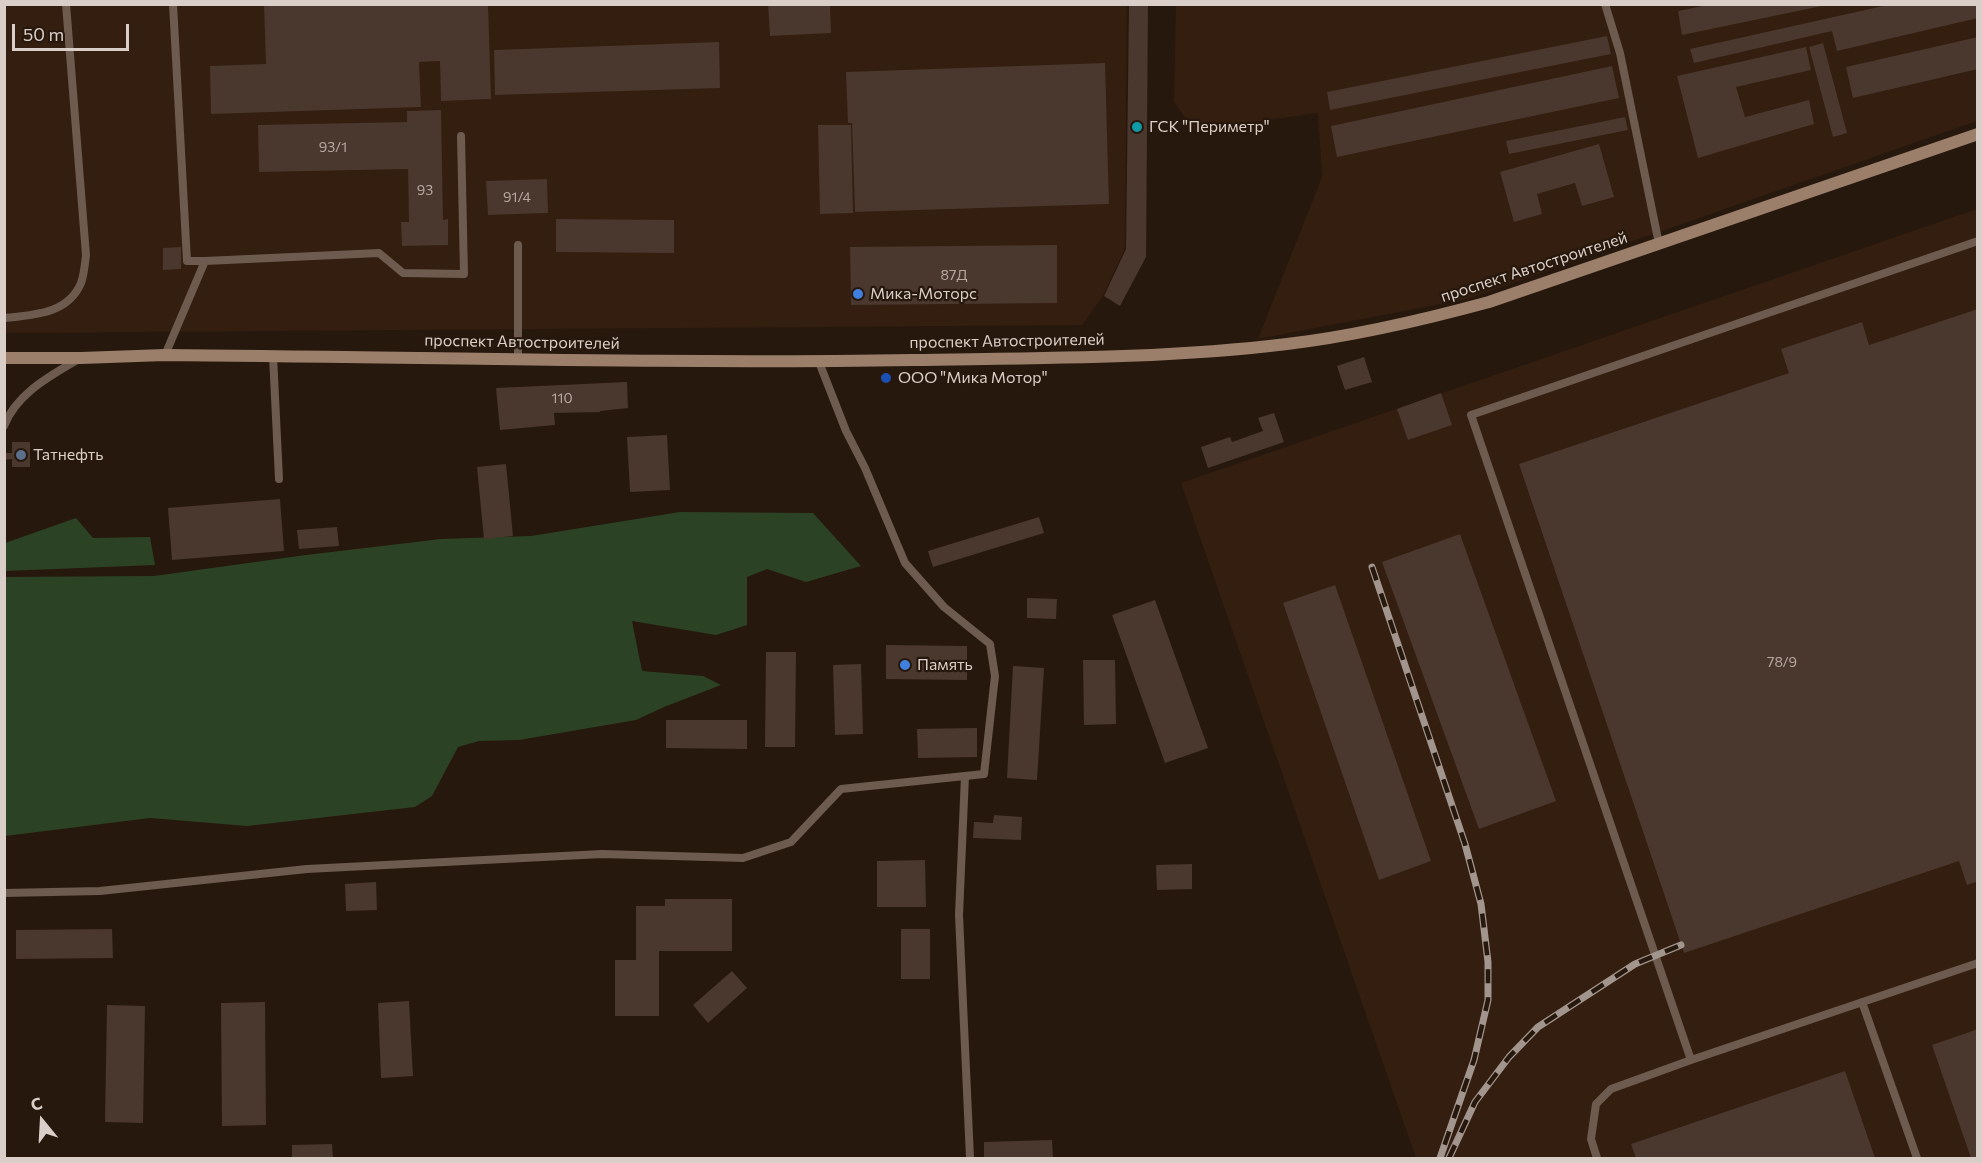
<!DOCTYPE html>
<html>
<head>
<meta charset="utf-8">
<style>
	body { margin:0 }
	#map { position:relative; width:1982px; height:1163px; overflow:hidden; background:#27180d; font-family:Commissioner,sans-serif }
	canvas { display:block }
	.frame { position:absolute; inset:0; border:6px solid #dacfc8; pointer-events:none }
	.north { position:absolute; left:12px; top:1091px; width:60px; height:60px; -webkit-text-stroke:4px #27180d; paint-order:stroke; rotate:342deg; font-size:16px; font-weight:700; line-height:24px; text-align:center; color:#dacfc8 }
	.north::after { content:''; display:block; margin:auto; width:21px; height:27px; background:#dacfc8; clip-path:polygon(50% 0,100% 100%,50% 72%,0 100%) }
	.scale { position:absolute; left:12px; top:24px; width:117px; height:27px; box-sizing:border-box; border:3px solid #dacfc8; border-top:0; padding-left:8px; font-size:18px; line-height:21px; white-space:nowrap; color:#dacfc8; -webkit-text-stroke:4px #27180d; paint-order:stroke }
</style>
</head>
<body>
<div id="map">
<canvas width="1982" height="1163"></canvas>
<div class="frame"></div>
<div class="north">С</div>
<div class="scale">50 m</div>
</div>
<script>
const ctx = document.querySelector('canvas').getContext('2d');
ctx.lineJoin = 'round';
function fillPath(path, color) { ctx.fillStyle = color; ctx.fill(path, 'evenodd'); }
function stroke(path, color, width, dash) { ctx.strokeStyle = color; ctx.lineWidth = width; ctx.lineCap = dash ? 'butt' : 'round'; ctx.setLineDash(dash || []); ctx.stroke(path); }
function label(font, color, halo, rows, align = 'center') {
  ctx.font = font + ' Commissioner,sans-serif'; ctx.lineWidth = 4.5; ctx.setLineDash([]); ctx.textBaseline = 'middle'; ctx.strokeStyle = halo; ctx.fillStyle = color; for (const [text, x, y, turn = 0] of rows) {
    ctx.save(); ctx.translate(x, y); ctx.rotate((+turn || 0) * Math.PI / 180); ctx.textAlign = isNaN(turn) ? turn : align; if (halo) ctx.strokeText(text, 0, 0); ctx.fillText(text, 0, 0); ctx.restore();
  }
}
const built = new Path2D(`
	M4,5h1123l-2,243 -22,48 -21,29 -1077,8z
	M1176,5h801v116l-510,178 -209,40 64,-162 -4,-64 -124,17 -20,-28z
	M1977,209v949h-561l-235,-675z`);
const green = new Path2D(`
	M680,512l133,1 48,53 -55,16 -39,-13 -20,8v48l-31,10 -84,-14 10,50 61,5 18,9 -57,22 -28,13 -117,20 -40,1 -21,6 -26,49 -17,11 -168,19 -97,-8 -145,18 -1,-259 150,-1 152,-21 135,-16 90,-3z
	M76,518l17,20 57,-1 5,28 -150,6v-28z`);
const building = new Path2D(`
	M264,4h224l3,95 -50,2 -1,-40 -21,1 2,45 -210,7 -1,-48 56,-2z
	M768,4h62l1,29 -61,3z
	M1129,4h19l-2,253 -26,49 -16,-10 22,-47z
	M1713,4h109v2l-140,29 -4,-24z
	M1892,4h86v14l-141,33 -5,-20 -138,32 -4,-14z
	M1607,36l4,18 -281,56 -3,-18z
	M1978,37v32l-125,29 -7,-31z
	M719,42l1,46 -225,7 -1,-45z
	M1823,43l24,90 -14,4 -24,-90z
	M1806,47l5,23 -75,17 9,30 64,-17 5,24 -116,34 -21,-82z
	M1105,63l4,141 -254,8 -3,-89h-4l-2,-51z
	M1612,66l7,32 -282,59 -6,-31z
	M441,110l2,110 5,-1v26l-46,1 -1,-24h8l-1,-53 -149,3 -1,-47 149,-3v-11z
	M1625,117l3,13 -119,24 -3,-13z
	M818,125h33l2,88 -33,1z
	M1599,144l15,53 -32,9 -7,-23 -38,11 5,20 -28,8 -14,-50z
	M547,179l1,34 -60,2 -2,-34z
	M556,219l118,1v33l-118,-1z
	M1057,245v58l-206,2 -1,-58z
	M181,247v22l-18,1v-22z
	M1978,309v572l-11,4 -8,-24 -275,92 -165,-489 270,-91 -8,-24 81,-27 7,23z
	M1364,357l8,25 -27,8 -8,-24z
	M627,382l1,26 -28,3v1l-46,1 1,12 -55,5 -4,-42z
	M1441,393l11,32 -44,15 -11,-31z
	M1274,413l10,29 -76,26 -7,-21 29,-10 2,5 31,-11 -5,-13z
	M667,435l3,55 -40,2 -3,-55z
	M12,442h18v25h-18v-8l-8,1v-7h8z
	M506,464l7,72 -29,3 -7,-72z
	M280,499l4,52 -112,9 -4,-52z
	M1039,517l5,16 -111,34 -5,-16z
	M337,527l2,19 -40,3 -2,-19z
	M1460,534l96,267 -77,28 -97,-267z
	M1335,585l96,276 -52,19 -96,-277z
	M1027,598l30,1 -1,20 -29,-1z
	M1155,600l53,148 -43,15 -53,-148z
	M886,645l81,1v34l-81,-1z
	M766,652h30l-1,95h-30z
	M1083,660h32l1,64 -32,1z
	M861,664l2,70 -28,1 -2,-70z
	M1013,666l31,2 -7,112 -30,-2z
	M666,720h81v29l-81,-1z
	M977,728v29l-59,1 -1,-29z
	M994,815l28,2 -1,23 -48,-2 1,-16 19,1z
	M925,860l1,47h-49v-46z
	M1192,864v25l-35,1 -1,-25z
	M376,882l1,28 -31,1 -1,-27z
	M665,899h67v52h-73v65h-44v-56h21v-54h29z
	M112,929l1,29 -97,1v-29z
	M901,929h29v50h-29z
	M732,971l15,17 -39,35 -15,-18z
	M409,1001l4,75 -32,2 -3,-75z
	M265,1002l1,123 -44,1 -1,-123z
	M107,1005l38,1 -2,117 -38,-1z
	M1978,1029v129h-7l-39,-113z
	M1845,1071l30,87h-239l-5,-14z
	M1052,1140l1,18h-69v-16z
	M332,1144l1,14h-41v-13z`);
const service = new Path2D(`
	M173,4l14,257h18
	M1605,4l15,49 39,191
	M1978,241l-507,174 220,645 287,-97
	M518,245v114
	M4,318c30,-3 64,-4 77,-35 3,-8 4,-19 5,-28l-20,-251
	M165,355l40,-94 174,-8 24,20 61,1 -3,-138
	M273,356l6,123
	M4,426c12,-32 46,-50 73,-66
	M965,776l-6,139 11,243
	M4,893l96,-2 207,-22 295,-15 141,4 48,-16 50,-53 143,-15 11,-98 -5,-32 -46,-37 -39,-44 -40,-95 -19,-37 -27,-69
	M1862,1002l55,156
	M1597,1158l-6,-19 5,-35 15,-15 80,-29`);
const secondary = new Path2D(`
	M4,358h77l84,-3c249,2 499,9 748,5 125,-2 250,-1 374,-16 68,-8 136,-24 202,-42l489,-168`);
const rail = new Path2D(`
	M1372,567l93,277 16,60 7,58v38l-14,60 -34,98
	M1449,1158l26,-56 34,-45 29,-30 97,-63 46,-19`);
const markers = [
	[1137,127,6,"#0f9aa8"],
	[858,294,6,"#3f7fe0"],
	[886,378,6,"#1a4fb4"],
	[21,455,6,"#5c6f8a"],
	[905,665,6,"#3f7fe0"]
];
const numberNames = [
	["93/1",333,147],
	["93",425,190],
	["91/4",517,197],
	["87Д",954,275],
	["110",562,398],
	["78/9",1782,662]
];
const poiNames = [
	["ГСК \"Периметр\"",1149,127],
	["Мика-Моторс",870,294],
	["ООО \"Мика Мотор\"",898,378],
	["Татнефть",33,455],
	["Память",917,665]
];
const streetNames = [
	["проспект Автостроителей",1534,267,-18],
	["проспект Автостроителей",1007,341,-1],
	["проспект Автостроителей",522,342,1]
];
fillPath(built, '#331e0f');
fillPath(green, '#2b4224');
fillPath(building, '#4a372d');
stroke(service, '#6c5b4e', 8);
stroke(secondary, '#9b7f6b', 12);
stroke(rail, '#a1958d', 7);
stroke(rail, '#27180d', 4.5, [14]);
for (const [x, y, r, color] of markers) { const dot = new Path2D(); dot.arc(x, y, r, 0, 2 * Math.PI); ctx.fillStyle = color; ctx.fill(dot); stroke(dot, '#27180d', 2); }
label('14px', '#b6a9a1', null, numberNames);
label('16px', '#dacfc8', '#27180d', poiNames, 'left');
label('16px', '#dacfc8', '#27180d', streetNames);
</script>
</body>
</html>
